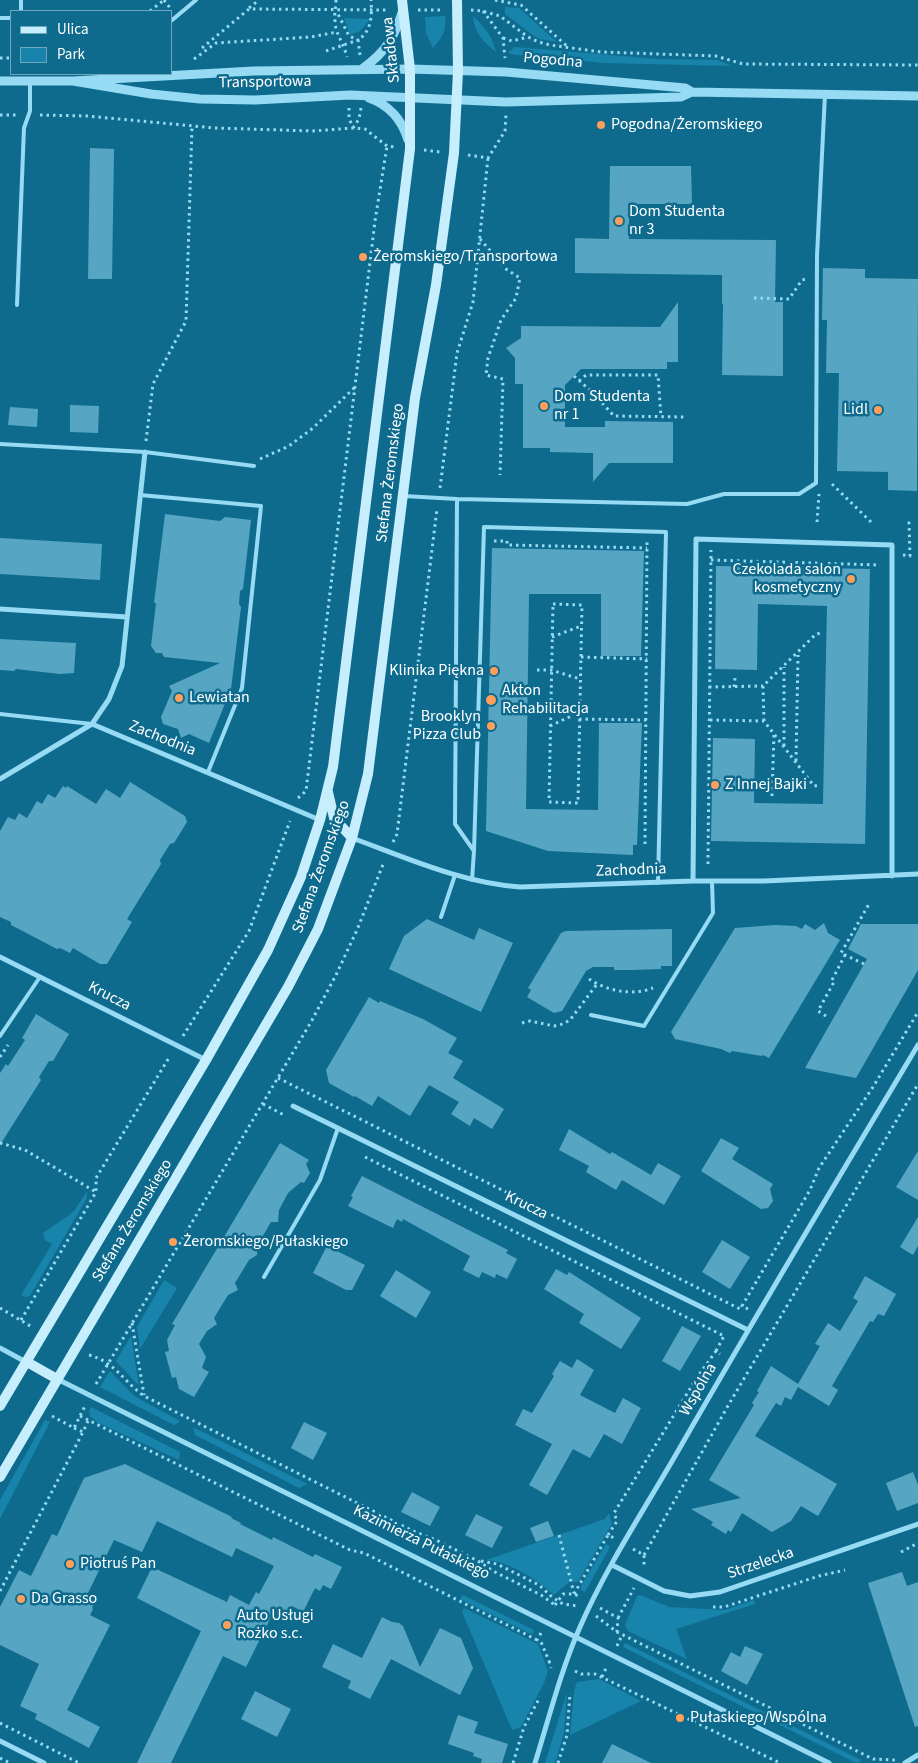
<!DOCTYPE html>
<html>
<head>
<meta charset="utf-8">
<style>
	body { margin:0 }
	#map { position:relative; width:918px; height:1763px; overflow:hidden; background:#0e6b8e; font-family:"Source Sans 3",sans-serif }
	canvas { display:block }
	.legend { position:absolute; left:10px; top:10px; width:162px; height:65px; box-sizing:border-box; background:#0e6b8e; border:1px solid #6ea6bb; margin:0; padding:6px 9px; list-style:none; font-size:15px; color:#fff }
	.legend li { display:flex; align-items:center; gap:10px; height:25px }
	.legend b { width:25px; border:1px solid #6ea6bb }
</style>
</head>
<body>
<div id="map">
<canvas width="918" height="1763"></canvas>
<ul class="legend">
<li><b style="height:6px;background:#c6eefd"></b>Ulica</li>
<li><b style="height:14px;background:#1984ab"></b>Park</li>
</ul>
</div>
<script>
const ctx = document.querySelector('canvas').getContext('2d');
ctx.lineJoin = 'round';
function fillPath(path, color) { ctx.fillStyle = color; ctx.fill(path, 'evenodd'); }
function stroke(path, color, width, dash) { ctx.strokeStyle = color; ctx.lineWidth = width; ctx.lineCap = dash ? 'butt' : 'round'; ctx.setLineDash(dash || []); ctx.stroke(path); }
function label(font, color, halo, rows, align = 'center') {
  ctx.font = font + ' "Source Sans 3",sans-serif'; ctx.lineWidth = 5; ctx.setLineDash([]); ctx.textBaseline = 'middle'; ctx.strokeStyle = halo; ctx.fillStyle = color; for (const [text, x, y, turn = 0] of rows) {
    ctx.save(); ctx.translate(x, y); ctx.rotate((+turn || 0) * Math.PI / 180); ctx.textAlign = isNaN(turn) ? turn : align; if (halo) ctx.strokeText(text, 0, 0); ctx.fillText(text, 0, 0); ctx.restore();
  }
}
const green = new Path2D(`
	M505,7l14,1 38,34 -18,-3 -5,-3 -29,-22z
	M445,16c2,14 -3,22 -12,32l-7,-15 -1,-16z
	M473,16c11,10 20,21 23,36 -13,-10 -22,-20 -23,-36z
	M344,18l25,1v2l-9,10 -10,4z
	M515,47l142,12 60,1 15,6 -128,-3 -95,-9v-2z
	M87,1191v7l-57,98 -5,1 -4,-2 31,-51 -7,-4 -2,-7 26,-18 6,-5z
	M164,1280l13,8 -37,61 -3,-22z
	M131,1336l8,50 -23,-25z
	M110,1371l24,25 46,25 -1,1 -5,3 -74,-38z
	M91,1407l89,45 -1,8 -82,-38 -7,-6 -1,-5z
	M45,1420l5,2 -50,97v-19z
	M193,1427l114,57 -8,4 -104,-53z
	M609,1513l3,11 -34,58h-9l-15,13c-16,-15 -46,-34 -68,-35l119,-41z
	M606,1544l4,3 -25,45 -4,-2v-4z
	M463,1595l71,35 -1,3 -2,1 -71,-35z
	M640,1595l29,12 19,1 37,2 29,-10 1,4 -79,25 11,30 -59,-28 -3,-6 12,-29z
	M464,1608l74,36 10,27 -4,12 -23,44 -9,3 -50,-118z
	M625,1643l236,117 -1,2 -4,1 -233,-116z
	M599,1679l42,22 -71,34 4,-44 3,-9z
	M567,1692l-3,41 -9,30h-10z`);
const building = new Path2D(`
	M90,148l24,1 -2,130h-24z
	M610,166h81l1,38h-63v35l147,1 -1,62h8v74l-61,-1 1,-71h-1v-29l-147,-2v-35l34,1z
	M823,268l42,1v9l53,1 -1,212 -29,-1v-18l-51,-1 2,-98h-13l1,-53h-5z
	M678,302v60h-11v7h-86l-16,16v42h40v-6l68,1v41h-64l-16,19v-29l-43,-1v-4h-27v-64h-8v-26l-9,-10 15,-10v-12l139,1z
	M70,405l29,1 -1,27 -28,-1z
	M10,407l28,2 -1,18 -29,-2z
	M165,514l55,7 5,-4 26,3 -8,69 -3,2 -1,13 2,3 -10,82 -22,54 -20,-9 -8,4 -3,-9 -15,-5 -2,-7 11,-26 -3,-5 51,-23 -56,-6 -2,-4h-6l-5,-7 5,-43h-2z
	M0,538l102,6 -2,36 -100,-6z
	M492,548l152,3 -3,105h-40v-62h-72l-3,215 72,1 1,-87h43l-5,122h-4v10l-85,-4 -62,-20z
	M716,566l154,3 -5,275 -154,-3 2,-103 42,1 -1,64 69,1 1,-52 3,-146 -69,-2 -1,66 -42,-1z
	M0,639l76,4 -2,30 -14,1 -44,-5 -2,2 -14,-1z
	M130,782l55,34 2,6 -13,21 -4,1 -10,16 1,4 -34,55 5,3 -25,42h-7l-27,-16 -3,5 -10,-5 -3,1 -46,-24v-3l-11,-5v-86l8,-14 7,3 4,-7 8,5 10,-17 5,3 6,-10 7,4 8,-12 3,2 1,-2 29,18 10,-15 14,9z
	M427,919l47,21 5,-12 34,15 -32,69 -92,-43 15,-33z
	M824,923l4,10 12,7 -71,118 -6,-3 -1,1 -30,-5 -2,2 -9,-4 -46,-10 -4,-7 64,-104 40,-3 21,1 6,3 3,-5 10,6z
	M861,924h57v46l-62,108 -51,-10 62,-109 -19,-10z
	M672,929v37h-11v3l-27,1h-20v-3h-21l-7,4 -24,40 -8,2 -27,-16 4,-7 -3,-2 33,-55 5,-2z
	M369,997l10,6 1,-2 43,18 34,19 -9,15 15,8 -10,17 51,31 -12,20 -18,-11 -4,8 -19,-12 8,-12 -30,-17 -19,31 -32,-20 -6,10 -17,-10 -1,1 -25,-14 -3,-13z
	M36,1014l33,20 -16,27h-4l-10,16 2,3 -41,65v-72l6,-9 2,2 17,-26 -3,-2z
	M569,1129l41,25 2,-2 39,23 7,-12 23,13 -17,29 -42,-25 -6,10 -30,-18 3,-6 -30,-16z
	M721,1138l18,10 -7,11 41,25 -3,5 3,12 -5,7 -7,1 -60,-38z
	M280,1143l29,17 -3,4 4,9 -6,10 -3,-1 -13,11 -9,17 -1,12h-7l-13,22 -1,11 -8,5 -14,23 3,7 -10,5 -14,23 3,6 -10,7 -8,13 7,13 -4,11 7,4 -15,25 -15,-8 -3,-12 -4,1 -7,-26 4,-1 -2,-11 8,-15 -3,-1z
	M918,1151v49l-22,-13z
	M362,1176l146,74 -2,3 11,6 -10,20 -11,-5 -1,4 -13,-6 -3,6 -16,-8 7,-14 -67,-37 -1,3 -5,-3 -4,9 -45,-22 5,-9 -2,-1z
	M918,1217v29l-5,9 -13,-8z
	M722,1240l28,17 -20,32 -28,-17z
	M327,1246l38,19 -13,25h-6l-33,-17z
	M556,1269l11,6 2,-3 72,46 -20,31 -42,-26 5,-9 -40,-25z
	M396,1270l35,22 -15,26 -36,-22z
	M865,1276l31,18 -12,22 -6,-2 -5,8 -3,-1 -38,65 6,4 -9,16 -31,-19 -7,13 -6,-3 -4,9 -5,-3 -21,33 82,48 -19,32 -17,-10 -10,15 -19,11 -30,-19 -11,19 -3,-2 -2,4 -15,-9 2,-3 -22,-13 50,-11 -32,-18 45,-75 -2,-2 7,-11 -2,-1 14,-25 27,18 22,-38 -5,-2 13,-21 12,8 18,-30 -5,-3z
	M682,1326l19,10 -21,35 -18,-10z
	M577,1359l17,11 -14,25 35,18 8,-15 18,10 -19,36 -18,-10 -14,24 -17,-9 -26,46 -18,-10 23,-41 -37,-19 8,-16 9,4 22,-37 -2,-2 8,-13 12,7z
	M304,1422l23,11 -14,27 -22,-12z
	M125,1464l107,53 -1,1 10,5 -1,1 32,16 1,-3 40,20 2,-3 27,13 -11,22 -8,-4 -3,6 -5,-3 -12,24 -11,-6 -5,11 -13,-6 -28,56 -23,-11 -52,107h-34l64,-132 -64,-33 15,-31 75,35 3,-7 19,10 7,-13 3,2 15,-28 -38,-18 -4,9 -75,-36 -15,31 -28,-12 -27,55 9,5 -4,8 1,1 -3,6 20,10 -43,85 33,17 -11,21 -54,-29 2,-5 -17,-8 19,-42 -39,-19v-38l19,-37 12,6 21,-42 5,2 27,-58z
	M913,1472l5,13v18l-21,8 -11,-28z
	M412,1492l28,15 -10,19 -29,-14z
	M476,1514l27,13 -11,21 -27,-13z
	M548,1521l6,15 -18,6 -6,-14z
	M902,1572l5,14 11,-4v144l-3,1 -47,-144z
	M382,1617l10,5 7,1 4,3 17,41 20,-39 21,10 12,30 -13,27 -69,-36 -21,40 -22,-11 3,-7 -29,-14 11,-23 29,14z
	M745,1646l18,8 -16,31 -26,-14 10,-19 9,5z
	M255,1691l36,18 -14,28 -36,-18z
	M458,1715l20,7 -4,11 34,11 -6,19h-21l1,-4 -9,-3 1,-3 -26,-9z
	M612,1744l39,19h-49z`);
const path = new Path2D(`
	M164,0l6,8
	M336,0c0,7 -2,14 -1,21 0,12 9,23 12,36
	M495,0l26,5 47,42
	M249,8l10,-8
	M418,10h26
	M471,10l11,1 18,5 28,21 11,5 11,3 51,7 115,4 27,8 175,1
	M150,11l14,-11
	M483,11l20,27 2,20
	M503,38l9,3 16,-4
	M202,48l47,-39 140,1
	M326,51l32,-11 -9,-4 -12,-24
	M360,55l-2,-15c14,-9 14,-25 13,-40
	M0,58h11
	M194,59l22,-16 95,-6 26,-5
	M349,108v10l4,10
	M0,115h17
	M40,115l47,1 128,12 98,3 40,-3 12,1 22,17 8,1
	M353,128l6,-9 2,-11
	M424,150l16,2
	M468,155l20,3 17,-27 1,-17
	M480,239l26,30 14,9 -4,20 -15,22 -13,38 -2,17 17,4 -3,96
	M754,298l35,1 13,-19 4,-1
	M574,376l18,16 22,24 71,1
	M579,381l7,-6h72l3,42
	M146,441l7,-57 33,-63 6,-195
	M260,459l29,-13 24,-18 41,-40
	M832,484l39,38
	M440,488l17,-135 16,-51 15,-144
	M817,522l2,-28
	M494,541h13v4l140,3
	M903,555l7,1 -1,-33h-5
	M711,560l169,5
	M553,604l29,1 -4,198 -29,-1z
	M552,637l29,-11
	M581,657l66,2
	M537,670h14l29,9
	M709,687l54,-1
	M734,687l1,-9
	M579,719l66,1 1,1
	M710,720l54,1 50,65 5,-1
	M764,721l-1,-35 53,-52 7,-1
	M550,726l30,-14
	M784,746v-79
	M796,761l2,-106
	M772,796l2,-62
	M298,798l8,-7 69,-570 12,-75
	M393,842l4,-8 40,-325
	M645,844l2,-302
	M708,864l3,-314
	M864,964l-23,-11 28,-49
	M589,979c18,12 43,17 64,9
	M826,1016l-8,-5 16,-29 -2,-2 13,-25
	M522,1023l8,-2 24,5 9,-2 7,-4 27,-36
	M183,1036l66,-105 41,-110
	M0,1057l8,-12
	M278,1078l462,231
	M263,1104l21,11
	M0,1143l25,7 71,42
	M365,1157l359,179
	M0,1308l32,19
	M748,1309l-6,-3 68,-116 9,-22 54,-81 45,-75
	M21,1320l75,-128v-14l74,-122
	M132,1323l12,72
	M716,1351l8,-15
	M89,1355c26,7 34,26 55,41l269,135 23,9 42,21 15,10 48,24 14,10 -1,2
	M96,1384l215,-362 25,-47 21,-45 27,-68
	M52,1416l22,12 11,-22
	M80,1416l270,134 14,3 173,87
	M74,1428l9,4 5,-11
	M559,1535l15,58
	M608,1535l9,-14 -3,-8 82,-134 20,-28 4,3
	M633,1549l11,6v13
	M901,1552l17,-9
	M644,1555l85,-151 189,-320
	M481,1561l16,3 42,21 13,12 11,7 15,2
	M0,1591l83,-159
	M574,1594l34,-59 6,3
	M555,1605l8,-11h11l7,3
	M713,1607h11l95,-31 26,-6
	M600,1608l18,10 -1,14
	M596,1616l21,16 256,127 22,1
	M618,1618l16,-30
	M541,1633l-4,7 4,2 8,19
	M617,1646l5,-11
	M549,1661l2,7
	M575,1671l6,3h14l185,89
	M602,1677l5,-11
	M0,1723l79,40
	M0,1758l10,5
	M513,1763l11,-36 16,-30
	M558,1763l9,-28 3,-42`);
const service = new Path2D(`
	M21,11v-11
	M0,18h11
	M171,21l25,-21
	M17,305l7,-177 6,-17v-30
	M0,444l145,8 109,14
	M140,495l121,11 -19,182 -34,84
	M404,496l53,3
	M0,714l92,10
	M474,851l10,-324 182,5 -8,351
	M472,880l2,-29 -19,-27 2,-325 230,5 37,-10h75l17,-11 1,-227 8,-162
	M441,917l14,-42
	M591,1015l53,11 69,-113 -1,-32
	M0,1036l40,-59
	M264,1277l56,-97 18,-52`);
const minor = new Path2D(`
	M0,609l127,8
	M92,724l17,-25 13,-33 23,-214
	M0,779l92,-55 228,96
	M352,838c55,20 110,45 168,49l173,-6h71l154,-7
	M693,881l3,-342 196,6v331
	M0,957l206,103
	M293,1106l455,224
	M0,1348l26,14
	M57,1379l772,384
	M612,1565l52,26 26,5 30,-4 198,-68
	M0,1741l44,22
	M535,1763c14,-45 26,-93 45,-136 28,-64 68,-123 102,-183 77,-134 157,-267 236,-399
	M905,1763l13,-8`);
const tertiary = new Path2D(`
	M362,69c24,-17 32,-31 41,-59
	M0,81h73l181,-10 156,-2 96,3 179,16 7,4
	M73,81l78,13 49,5 55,1 95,-5 156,7 175,-5 11,-5 226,4
	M369,98c20,7 33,22 39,42`);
const secondary = new Path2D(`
	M328,792l6,26 18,20
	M27,1362l30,17
	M0,1406l206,-346 62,-110 33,-73 19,-57 13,-53 77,-618v-80l-8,-69
	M0,1477l288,-490 30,-58 34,-91 16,-64 47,-376 21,-113 18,-132 4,-82 -1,-71`);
const markers = [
	[601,125,5,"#ff9f59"],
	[619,221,5,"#ff9f59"],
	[363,257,5,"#ff9f59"],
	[544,406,5,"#ff9f59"],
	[878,410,5,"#ff9f59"],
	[851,579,5,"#ff9f59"],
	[494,671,5,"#ff9f59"],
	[179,698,5,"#ff9f59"],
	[491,700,6,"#ff9f59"],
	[491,726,5,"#ff9f59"],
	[715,785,5,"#ff9f59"],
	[173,1242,5,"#ff9f59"],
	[70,1564,5,"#ff9f59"],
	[21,1599,5,"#ff9f59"],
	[227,1625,5,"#ff9f59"],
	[680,1718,5,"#ff9f59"]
];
const streetNames = [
	["Składowa",392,50,-96],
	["Pogodna",553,61,5],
	["Transportowa",265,83,-1],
	["Stefana Żeromskiego",391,473,-83],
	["Zachodnia",162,739,22],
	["Stefana Żeromskiego",322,867,-70],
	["Zachodnia",631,871,-2],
	["Krucza",109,997,27],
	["Krucza",526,1206,26],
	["Stefana Żeromskiego",133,1221,-59],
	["Wspólna",699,1390,-60],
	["Kazimierza Pułaskiego",421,1543,26],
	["Strzelecka",761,1564,-19]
];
const poiNames = [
	["Pogodna/Żeromskiego",611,125],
	["Dom Studenta",629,212],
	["nr 3",629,230],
	["Żeromskiego/Transportowa",373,257],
	["Dom Studenta",554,397],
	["nr 1",554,415],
	["Lidl",868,410,"right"],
	["Czekolada salon",841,570,"right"],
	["kosmetyczny",841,588,"right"],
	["Klinika Piękna",484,671,"right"],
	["Akton",502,691],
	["Rehabilitacja",502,709],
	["Lewiatan",189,698],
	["Brooklyn",481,717,"right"],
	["Pizza Club",481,735,"right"],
	["Z Innej Bajki",725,785],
	["Żeromskiego/Pułaskiego",183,1242],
	["Piotruś Pan",80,1564],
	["Da Grasso",31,1599],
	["Auto Usługi",237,1616],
	["Rożko s.c.",237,1634],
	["Pułaskiego/Wspólna",690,1718]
];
fillPath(green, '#1984ab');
fillPath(building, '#56a6c3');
stroke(path, '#96dbf3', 3, [2.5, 4]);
stroke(service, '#96dbf3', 4);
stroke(minor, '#96dbf3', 5);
stroke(tertiary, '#96dbf3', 9);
stroke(secondary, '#c6eefd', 10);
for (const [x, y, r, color] of markers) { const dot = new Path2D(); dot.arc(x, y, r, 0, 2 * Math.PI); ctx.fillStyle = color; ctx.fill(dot); stroke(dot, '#0e6b8e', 2); }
label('16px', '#fff', '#0e6b8e', streetNames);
label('16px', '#fff', '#0e6b8e', poiNames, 'left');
</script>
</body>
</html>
